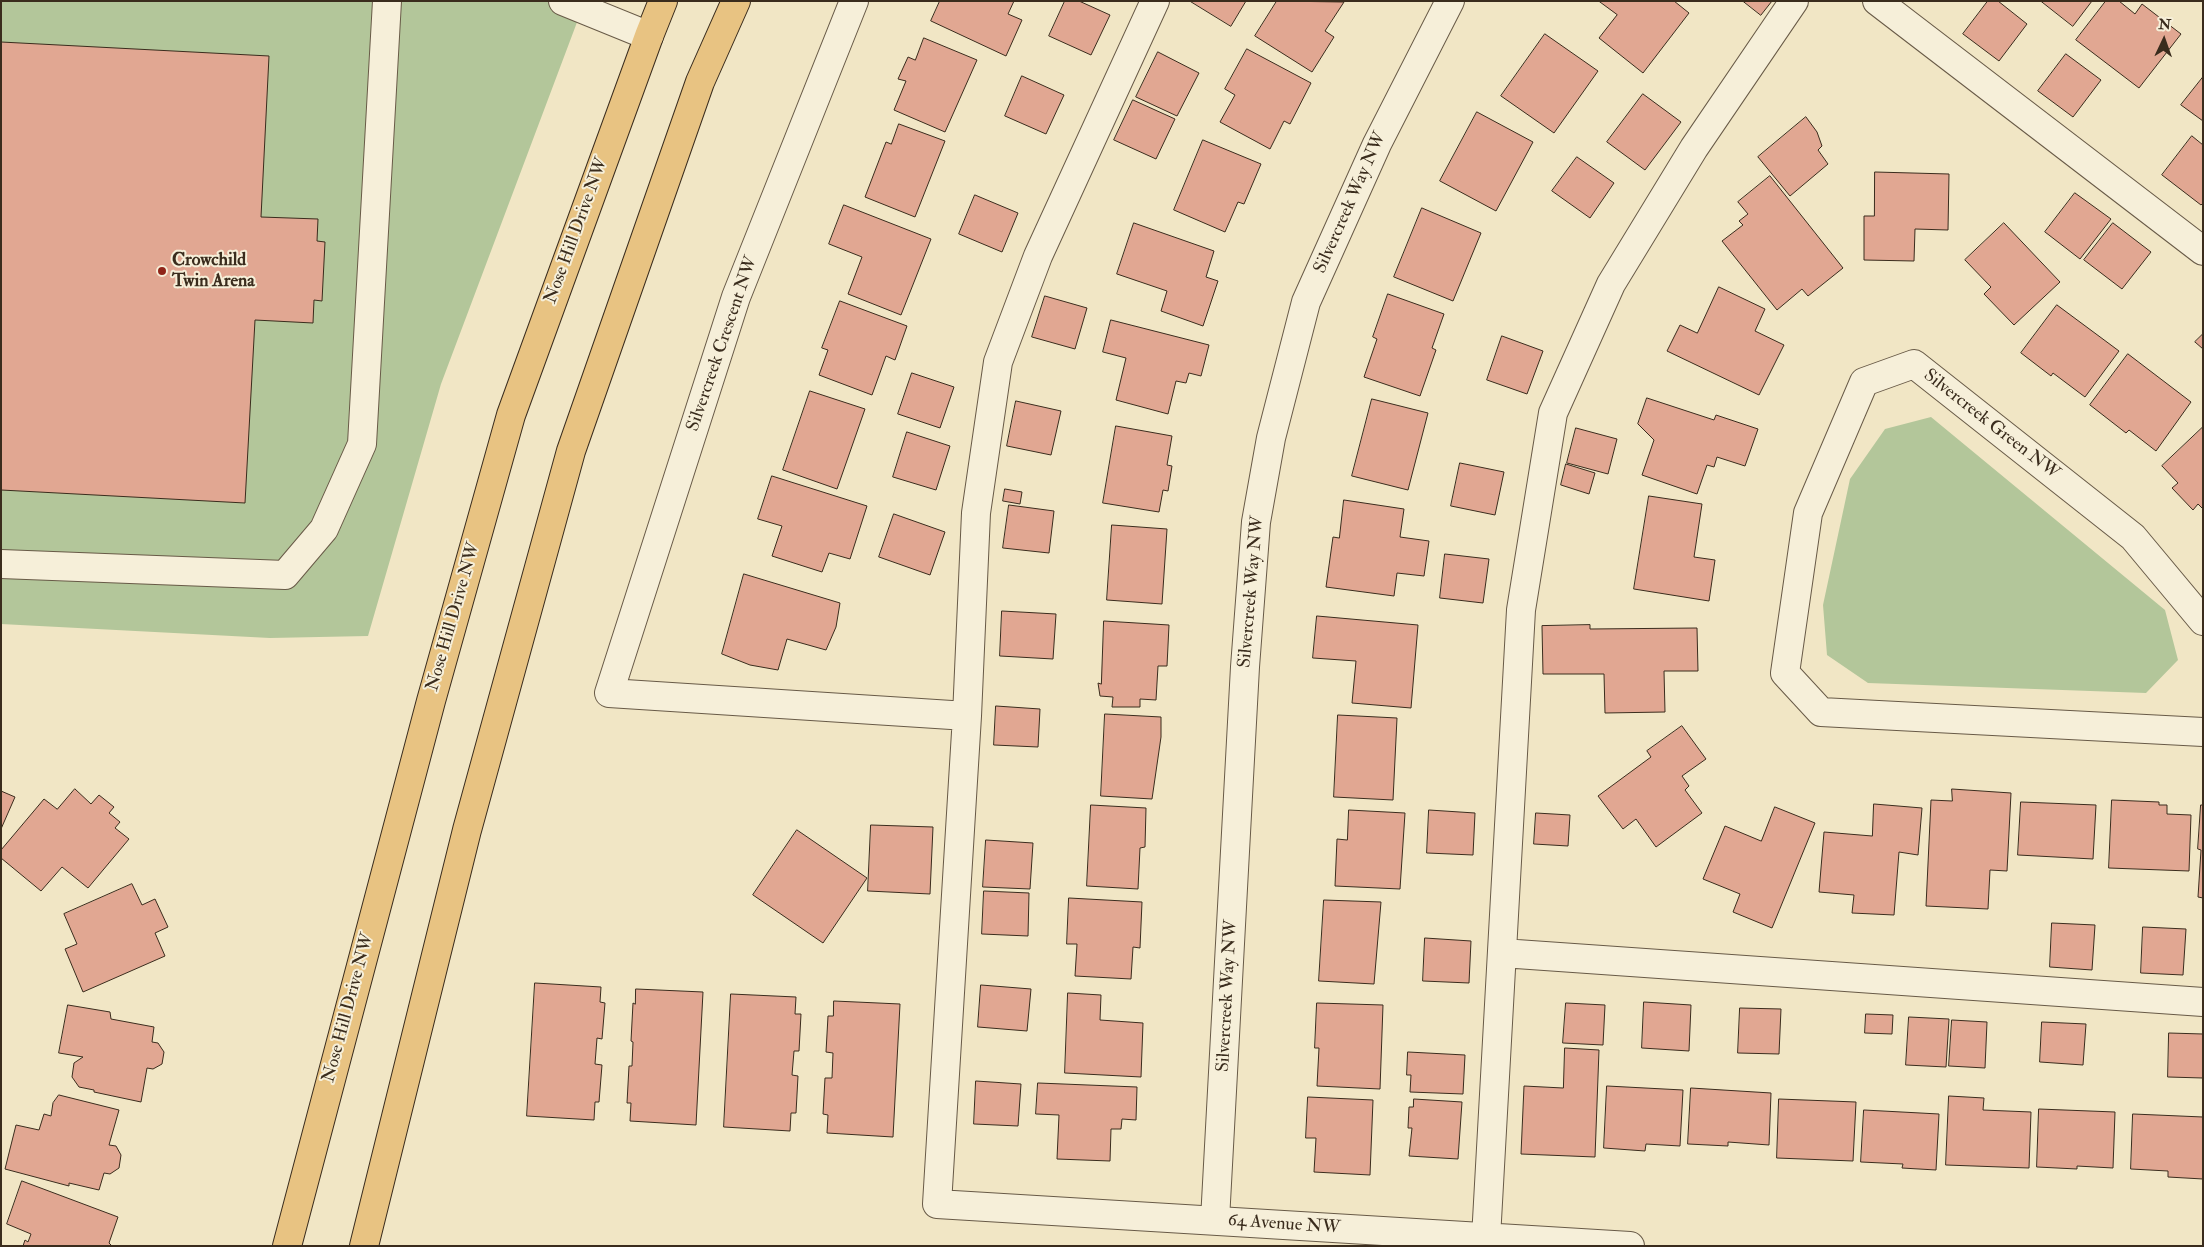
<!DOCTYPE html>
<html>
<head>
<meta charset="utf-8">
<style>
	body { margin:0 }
	#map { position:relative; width:2204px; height:1247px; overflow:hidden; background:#f1e6c5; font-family:"IM FELL Double Pica",serif }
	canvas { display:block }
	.frame { position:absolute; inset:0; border:2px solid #3a2c1d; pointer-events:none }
	.north { position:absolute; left:2139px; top:15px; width:50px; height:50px; -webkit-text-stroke:4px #f6efd9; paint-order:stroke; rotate:3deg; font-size:14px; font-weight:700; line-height:20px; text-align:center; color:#3a2c1d }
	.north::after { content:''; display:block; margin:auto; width:18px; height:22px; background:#3a2c1d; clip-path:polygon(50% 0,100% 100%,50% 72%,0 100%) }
</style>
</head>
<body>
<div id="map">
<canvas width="2204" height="1247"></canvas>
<div class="frame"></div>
<div class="north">N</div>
</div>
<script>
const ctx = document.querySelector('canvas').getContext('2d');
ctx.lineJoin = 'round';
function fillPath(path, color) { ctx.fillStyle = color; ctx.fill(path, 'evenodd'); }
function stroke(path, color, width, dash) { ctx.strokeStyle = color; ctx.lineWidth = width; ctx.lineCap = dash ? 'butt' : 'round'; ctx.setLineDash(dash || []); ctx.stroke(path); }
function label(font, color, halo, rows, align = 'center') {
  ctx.font = font + ' "IM FELL Double Pica",serif'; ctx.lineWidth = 4; ctx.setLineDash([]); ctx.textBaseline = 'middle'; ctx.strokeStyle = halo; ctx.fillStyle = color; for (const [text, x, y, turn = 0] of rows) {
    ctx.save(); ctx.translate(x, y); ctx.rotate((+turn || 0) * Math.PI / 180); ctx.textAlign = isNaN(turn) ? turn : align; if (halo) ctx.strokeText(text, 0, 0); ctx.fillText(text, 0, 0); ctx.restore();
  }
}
const green = new Path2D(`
	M1,1h584l-144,383 -73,252 -98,2 -269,-14z
	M1931,417l234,193 13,50 -32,33 -278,-10 -41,-28 -4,-50 27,-126 35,-50z`);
const building = new Path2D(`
	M940,1h74l-6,13 14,6 -16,36 -75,-35z
	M1065,1h14l31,14 -19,40 -42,-19z
	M1190,1h56l-15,25z
	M1277,1l67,1 -19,29 9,6 -22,35 -57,-36z
	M1599,1h75l15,12 -46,60 -44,-35 18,-23z
	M1743,1h29l-11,14z
	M1988,1h10l29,23 -28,37 -36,-27z
	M2041,1h51l-19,25z
	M2106,1h13l16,13 7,-10 39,30 -42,54 -63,-48z
	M1545,34l53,37 -44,62 -53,-37z
	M924,38l53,22 -32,72 -51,-22 12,-29 -8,-2 10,-22 7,3z
	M1,42l268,14 -8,161 57,2 -1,22 8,1 -3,59 -8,-1 -1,23 -58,-3 -10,183 -244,-13z
	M1247,49l64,34 -21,41 -6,-3 -14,28 -50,-27 15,-27 -10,-6z
	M1158,52l41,21 -22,43 -41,-19z
	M2066,54l35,26 -28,37 -35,-26z
	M1022,76l42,19 -18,39 -41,-18z
	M2203,77v44l-22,-16z
	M1643,94l38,28 -36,48 -38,-28z
	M1133,100l42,19 -19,40 -42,-19z
	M1477,112l56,30 -37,69 -56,-30z
	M1806,117l11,15 5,14 -4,4 10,14 -38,32 -32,-39z
	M899,124l46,17 -30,76 -50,-20 21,-55 5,2z
	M2192,136l11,9v58l-2,2 -39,-30z
	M1203,140l58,24 -17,40 -6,-2 -13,30 -51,-22z
	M1577,157l37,26 -24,35 -38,-27z
	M1875,172l74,2 -1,56 -33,-1 -1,32 -50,-1v-44h10z
	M1770,176l73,92 -35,28 -6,-7 -25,21 -55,-69 21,-16 -4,-4 9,-7 -10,-12z
	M2075,193l36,26 -31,40 -35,-27z
	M975,195l43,18 -16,39 -43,-18z
	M844,205l87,34 -30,76 -53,-21 14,-37 -33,-13z
	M1422,208l59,25 -28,68 -59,-24z
	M1134,223l80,28 -8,26 12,4 -15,45 -42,-15 6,-20 -50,-17z
	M2004,223l56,59 -46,43 -30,-31 7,-7 -26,-27z
	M2113,223l38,29 -29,37 -38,-29z
	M1719,287l46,22 -10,22 29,14 -25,50 -92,-44 13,-26 17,8z
	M1388,294l56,20 -12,34 4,2 -16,46 -56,-19 13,-38 -4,-2z
	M1045,296l42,12 -12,41 -43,-12z
	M840,301l67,25 -12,34 -9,-4 -14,39 -53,-20 9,-25 -6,-2z
	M2057,305l62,46 -34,46 -32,-24 -2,3 -30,-23z
	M1111,320l98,25 -8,31 -12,-3 -3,10 -10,-2 -8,33 -52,-14 10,-42 -23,-6z
	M2203,334v15l-8,-7z
	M1502,336l41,15 -16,43 -40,-14z
	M2128,354l63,48 -35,49 -27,-21 -3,3 -36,-28z
	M912,373l42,14 -14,41 -42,-14z
	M810,391l55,18 -28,80 -54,-19z
	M1647,398l67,22 2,-5 42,14 -13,37 -28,-9 -3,10 -7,-2 -10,29 -55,-19 12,-35 -16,-16z
	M1372,399l56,14 -20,77 -56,-14z
	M1016,401l45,10 -10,44 -44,-9z
	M1116,426l56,10 -5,29 5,1 -4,25 -5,-1 -4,22 -56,-9z
	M2203,427v82l-5,-5 -5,6 -21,-22 6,-5 -16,-17z
	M1576,428l41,11 -9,35 -41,-11z
	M907,432l43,14 -14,44 -43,-13z
	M1460,463l44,9 -9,43 -44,-9z
	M1566,464l29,9 -6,21 -28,-9z
	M772,476l95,30 -17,53 -21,-6 -7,19 -50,-16 10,-30 -24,-7z
	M1005,489l17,3 -2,12 -17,-3z
	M1649,496l53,8 -8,53 21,3 -6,41 -75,-12z
	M1344,500l60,9 -4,28 29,4 -5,35 -27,-3 -3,23 -68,-9 7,-50 6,1z
	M1009,505l45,6 -5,42 -46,-5z
	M894,514l51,18 -15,43 -51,-18z
	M1112,525l55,4 -5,75 -55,-4z
	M1445,554l44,5 -6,44 -43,-5z
	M744,574l96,29 -4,24 -10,23 -39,-11 -9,31 -28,-5 -28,-11z
	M1002,611l54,3 -3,45 -53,-3z
	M1317,616l101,9 -7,83 -59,-5 4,-42 -43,-3z
	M1104,621l65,4 -2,41h-9l-2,34 -16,-1v8h-28l1,-10 -13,-1 -2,-13 3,1z
	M1590,625v4l107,-1 1,43h-34l1,41 -60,1 -1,-39h-61l-1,-48z
	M996,706l44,3 -2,38 -44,-2z
	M1105,714l56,3v20l-9,62 -51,-3z
	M1338,715l59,3 -4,82 -59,-3z
	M1682,726l24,33 -24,17 7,10 -4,4 17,23 -46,34 -20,-28 -13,10 -25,-33 53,-39 -4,-6z
	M75,789l16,15 8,-9 15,12 -5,6 11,9 -5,6 14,11 -41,49 -26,-21 -21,24 -40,-33v-8l43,-51 13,10z
	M1952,789l59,4 -4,78 -17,-1 -2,39 -62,-3 5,-106 21,1z
	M1,791l14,6 -14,32z
	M2112,800l47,2v3h8v9l24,1 -2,56 -80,-3z
	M2021,802l75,3 -3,54 -75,-4z
	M1874,804l48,4 -4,47 -19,-3 -5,63 -42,-2 2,-18 -35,-3 5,-60 48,4z
	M1091,805l55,3 -1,39 -5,1 -2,41 -51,-3z
	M2201,805h2v93l-5,-1 3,-47 -3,-1z
	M1775,807l40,16 -43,105 -39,-16 7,-18 -37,-15 22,-53 36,15z
	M1349,810l56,3 -5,76 -65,-3 2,-47 10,1z
	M1429,810l46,3 -2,42 -46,-2z
	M1536,813l34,2 -2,31 -34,-2z
	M871,825l62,2 -3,67 -62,-3z
	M797,830l70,48 -44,65 -70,-48z
	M986,840l47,3 -3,46 -47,-2z
	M132,884l10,21 13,-6 13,28 -13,6 10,23 -82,36 -18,-43 12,-5 -13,-30z
	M984,891l45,2 -1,43 -46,-2z
	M1069,898l73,4 -2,46 -7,-1 -2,32 -56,-3 2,-32h-10z
	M1324,900l57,2 -7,82 -55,-3z
	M2052,923l43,2 -3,45 -42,-3z
	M2143,927l43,2 -3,46 -42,-2z
	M1425,938l46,3 -2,42 -46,-2z
	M535,983l66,4 -1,15 5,1 -3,36 -5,-1 -2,26 7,1 -3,37h-4l-1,18 -67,-4z
	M981,985l50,4 -4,42 -49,-4z
	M636,989l67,3 -7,133 -66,-4 1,-18h-4l2,-37h3l1,-24 -2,-1 2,-38 2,1z
	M1068,993l33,2 -1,25 43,3 -2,54 -76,-4z
	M731,994l65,3 -1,17h6l-2,37h-5l-2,24 6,1 -2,37h-5l-1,18 -66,-4z
	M834,1001l66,3 -7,133 -66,-4 1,-18 -5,-1 2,-36h7l1,-25 -7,-1 2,-36h5z
	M1644,1002l47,3 -2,46 -47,-3z
	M1317,1003l66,2 -3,84 -63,-3 2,-38h-4z
	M1566,1003l39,2 -2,40 -40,-2z
	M68,1005l42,7 1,7 43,8 -2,15 6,1 6,9 -2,12 -9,5 -6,-1 -6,34 -47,-10v-2l-15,-3 -7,-10 2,-14 9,-6 -24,-4z
	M1740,1008l41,1 -2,45 -41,-1z
	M1866,1014l27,1 -1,19 -27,-1z
	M1909,1017l40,2 -3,48 -40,-2z
	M1952,1020l35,2 -2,46 -36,-2z
	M2042,1022l44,2 -3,41 -43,-3z
	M2169,1033l34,1v44l-35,-1z
	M1565,1048l34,2 -4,107 -74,-3 3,-68 39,2z
	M1408,1052l57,3 -2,39 -53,-2 1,-17h-4z
	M976,1081l45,3 -3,42 -44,-2z
	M1038,1083l99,4 -1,33 -14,-1 -1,10h-10l-1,32 -53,-2 2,-44 -23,-1z
	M1607,1086l76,4 -3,56 -34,-2 -1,7 -41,-3z
	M1691,1088l80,5 -2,52 -41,-3v4l-40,-2z
	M59,1095l60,15 -10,35 7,1 5,9 -2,13 -9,6 -6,-1 -5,17 -30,-7v3l-64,-17 11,-44 23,5 5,-16 7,2 2,-13z
	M1949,1096l35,2 -1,12 48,2 -2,56 -83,-3z
	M1308,1097l65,3 -3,75 -56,-3 2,-34h-10z
	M1414,1099l48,3 -4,57 -49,-3 3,-28h-4l1,-21h4z
	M1779,1099l77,3 -3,59 -76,-3z
	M2039,1109l76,3 -2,56 -36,-2v3l-40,-2z
	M1864,1110l75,4 -3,56 -34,-2 1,-4 -42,-2z
	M2133,1114l70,3v62l-35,-2v-6l-37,-2z
	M22,1181l96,36 -9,26 3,3h-89l2,-6 3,2 3,-8 -24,-10z`);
const minor = new Path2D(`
	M563,1l86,35
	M854,1l-118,296 -127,396 358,23
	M1155,1l-117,255 -40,106 -22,151 -9,203 -30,488 693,42
	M1877,1l326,250
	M1,564l284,11 39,-46 38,-85 25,-443
	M2203,621l-70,-84 -219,-173 -50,18 -56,131 -23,160 36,39 382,20
	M1502,953l701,49
	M1215,1220l30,-553 11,-145 15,-84 35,-136 71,-158 73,-143
	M1486,1238l35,-628 32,-197 58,-129 83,-136 100,-147`);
const major = new Path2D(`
	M287,1246l144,-545 80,-286 138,-379 14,-35
	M364,1246l103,-416 104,-379 129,-369 36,-81`);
const markers = [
	[162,271,5,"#8f2418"]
];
const streetNames = [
	["Silvercreek Way NW",1351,203,-66],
	["Nose Hill Drive NW",577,231,-70],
	["Silvercreek Crescent NW",723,344,-71],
	["Silvercreek Green NW",1991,425,38],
	["Silvercreek Way NW",1252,592,-85],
	["Nose Hill Drive NW",454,617,-74],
	["Silvercreek Way NW",1228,996,-87],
	["Nose Hill Drive NW",349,1008,-75],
	["64 Avenue NW",1284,1225,4]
];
const poiNames = [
	["Crowchild",172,261],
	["Twin Arena",172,282]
];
fillPath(green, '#b3c69a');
fillPath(building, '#e1a792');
stroke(building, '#3a2c1d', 1);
stroke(minor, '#685a47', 30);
stroke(major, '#3a2c1d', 30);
stroke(minor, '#f6efd9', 28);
stroke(major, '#e8c382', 28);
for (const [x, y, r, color] of markers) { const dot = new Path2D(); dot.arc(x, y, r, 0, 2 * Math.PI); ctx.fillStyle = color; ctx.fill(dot); stroke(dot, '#f6efd9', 2); }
label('18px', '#3a2c1d', '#f6efd9', streetNames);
label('bold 18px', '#3a2c1d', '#f6efd9', poiNames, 'left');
</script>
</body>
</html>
